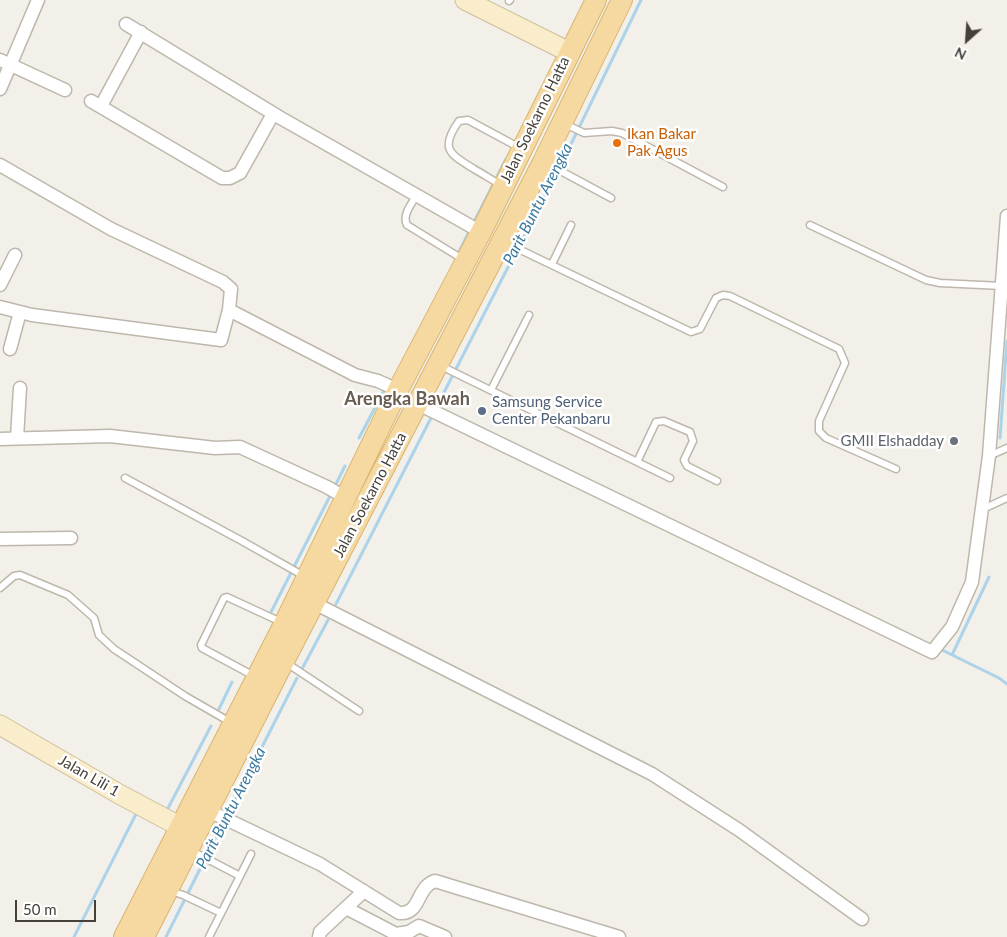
<!DOCTYPE html>
<html>
<head>
<meta charset="utf-8">
<style>
	body { margin:0 }
	#map { position:relative; width:1007px; height:937px; overflow:hidden; background:#f3efe9; font-family:Lato,sans-serif }
	canvas { display:block }
	.north { position:absolute; left:942px; top:15px; width:50px; height:50px; -webkit-text-stroke:4px #fff; paint-order:stroke; rotate:206deg; font-size:14px; font-weight:700; line-height:20px; text-align:center; color:#464038 }
	.north::after { content:''; display:block; margin:auto; width:18px; height:22px; background:#464038; clip-path:polygon(50% 0,100% 100%,50% 72%,0 100%) }
	.scale { position:absolute; left:15px; top:900px; width:81px; height:22px; box-sizing:border-box; border:2px solid #464038; border-top:0; padding-left:6px; font-size:15px; line-height:18px; white-space:nowrap; color:#464038; -webkit-text-stroke:4px #fff; paint-order:stroke }
</style>
</head>
<body>
<div id="map">
<canvas width="1007" height="937"></canvas>
<div class="north">N</div>
<div class="scale">50 m</div>
</div>
<script>
const ctx = document.querySelector('canvas').getContext('2d');
ctx.lineJoin = 'round';
function stroke(path, color, width, dash) { ctx.strokeStyle = color; ctx.lineWidth = width; ctx.lineCap = dash ? 'butt' : 'round'; ctx.setLineDash(dash || []); ctx.stroke(path); }
function label(font, color, halo, rows, align = 'center') {
  ctx.font = font + ' Lato,sans-serif'; ctx.lineWidth = 5; ctx.setLineDash([]); ctx.textBaseline = 'middle'; ctx.strokeStyle = halo; ctx.fillStyle = color; for (const [text, x, y, turn = 0] of rows) {
    ctx.save(); ctx.translate(x, y); ctx.rotate((+turn || 0) * Math.PI / 180); ctx.textAlign = isNaN(turn) ? turn : align; if (halo) ctx.strokeText(text, 0, 0); ctx.fillText(text, 0, 0); ctx.restore();
  }
}
const stream = new Path2D(`
	M473,224l33,-65
	M457,256l13,-26
	M436,408l137,-268 68,-140
	M359,438l27,-51
	M1000,438l7,-97
	M334,488l11,-22
	M336,604l96,-188
	M270,614l61,-120
	M940,649l59,29 8,6
	M952,655l37,-78
	M302,669l26,-49
	M219,709l13,-27
	M166,812l45,-86
	M227,816l70,-138
	M74,937l62,-123h2
	M166,937l58,-116`);
const lane = new Path2D(`
	M509,1l1,-1
	M565,124l19,9 28,-2 10,2 101,54
	M544,162l67,36
	M501,185c-9,-5 -18,-11 -27,-16 -24,-15 -35,-20 -15,-48l9,-1 52,28
	M416,196c-5,9 -14,19 -9,29l57,35
	M810,225l116,55 14,3 62,3
	M504,242l187,90 9,-3 16,-31 7,-3 7,1 109,53 6,14 -26,58v10l7,7 70,31
	M552,264l19,-39
	M441,366l229,112
	M491,390l38,-75
	M989,456l18,-8
	M637,462l19,-40 8,-1 26,11 3,9 -9,19 3,6 30,15
	M125,478l117,63 62,35
	M983,509l24,-11
	M0,588l14,-12 6,-1 48,20 26,23 5,17 15,14 71,47 45,26
	M285,662l74,49
	M254,676l-52,-28 -1,-3 23,-47 3,-1 54,25
	M190,850l50,26 -31,61
	M240,876l11,-22
	M170,891l13,4 38,18`);
const street = new Path2D(`
	M126,24l153,93 202,115
	M0,60l65,30
	M0,89l38,-89
	M91,101l131,77h8l10,-5 33,-59
	M101,106l40,-74
	M0,165l111,64 112,53 8,7 -2,21 -8,30 -189,-25 -32,-8
	M0,285l15,-30
	M229,310l126,65 23,6 20,9
	M10,349l10,-37
	M418,404l514,248 20,-25 20,-45 17,-126 18,-240
	M17,438l3,-50
	M0,439l110,-3 105,12 25,-1 87,40 19,11
	M0,539l71,-1
	M314,603l338,171 87,56 123,89
	M207,810l113,54 79,49c22,2 17,-26 36,-32l184,56
	M346,908l50,26 13,-2 10,-6 26,11
	M319,937l1,-5 44,-41`);
const secondary = new Path2D(`
	M465,0l104,52
	M0,725l119,69 60,32`);
const primary = new Path2D(`
	M124,937l160,-313 114,-234 83,-158 115,-232
	M144,937l140,-276 259,-499 79,-162`);
const markers = [
	[617,143,5,"#e8710a"],
	[482,411,5,"#5c6f8a"],
	[954,441,5,"#6b7280"]
];
const streetNames = [
	["Jalan Soekarno Hatta",535,120,-64],
	["Jalan Soekarno Hatta",370,495,-62],
	["Jalan Lili 1",89,776,30]
];
const foodNames = [
	["Ikan Bakar",627,134],
	["Pak Agus",627,151]
];
const serviceNames = [
	["Samsung Service",492,402],
	["Center Pekanbaru",492,419]
];
const worshipNames = [
	["GMII Elshadday",944,441]
];
const waterNames = [
	["Parit Buntu Arengka",538,204,-63],
	["Parit Buntu Arengka",231,808,-63]
];
const quarterNames = [
	["Arengka Bawah",407,399]
];
stroke(stream, '#abd3ea', 3);
stroke(lane, '#beb7ac', 9);
stroke(street, '#beb7ac', 15);
stroke(secondary, '#cebf9d', 21);
stroke(primary, '#d9b571', 22);
stroke(lane, '#fff', 6);
stroke(street, '#fff', 12);
stroke(secondary, '#faedcc', 19);
stroke(primary, '#f5d9a0', 20);
for (const [x, y, r, color] of markers) { const dot = new Path2D(); dot.arc(x, y, r, 0, 2 * Math.PI); ctx.fillStyle = color; ctx.fill(dot); stroke(dot, '#fff', 2); }
label('15px', '#464038', '#fff', streetNames);
label('15px', '#c56008', '#fff', foodNames, 'left');
label('15px', '#4e5e75', '#fff', serviceNames, 'left');
label('15px', '#5b616d', '#fff', worshipNames, 'right');
label('italic 16px', '#3979a0', '#fff', waterNames);
label('bold 18px', '#685d50', '#fff', quarterNames);
</script>
</body>
</html>
